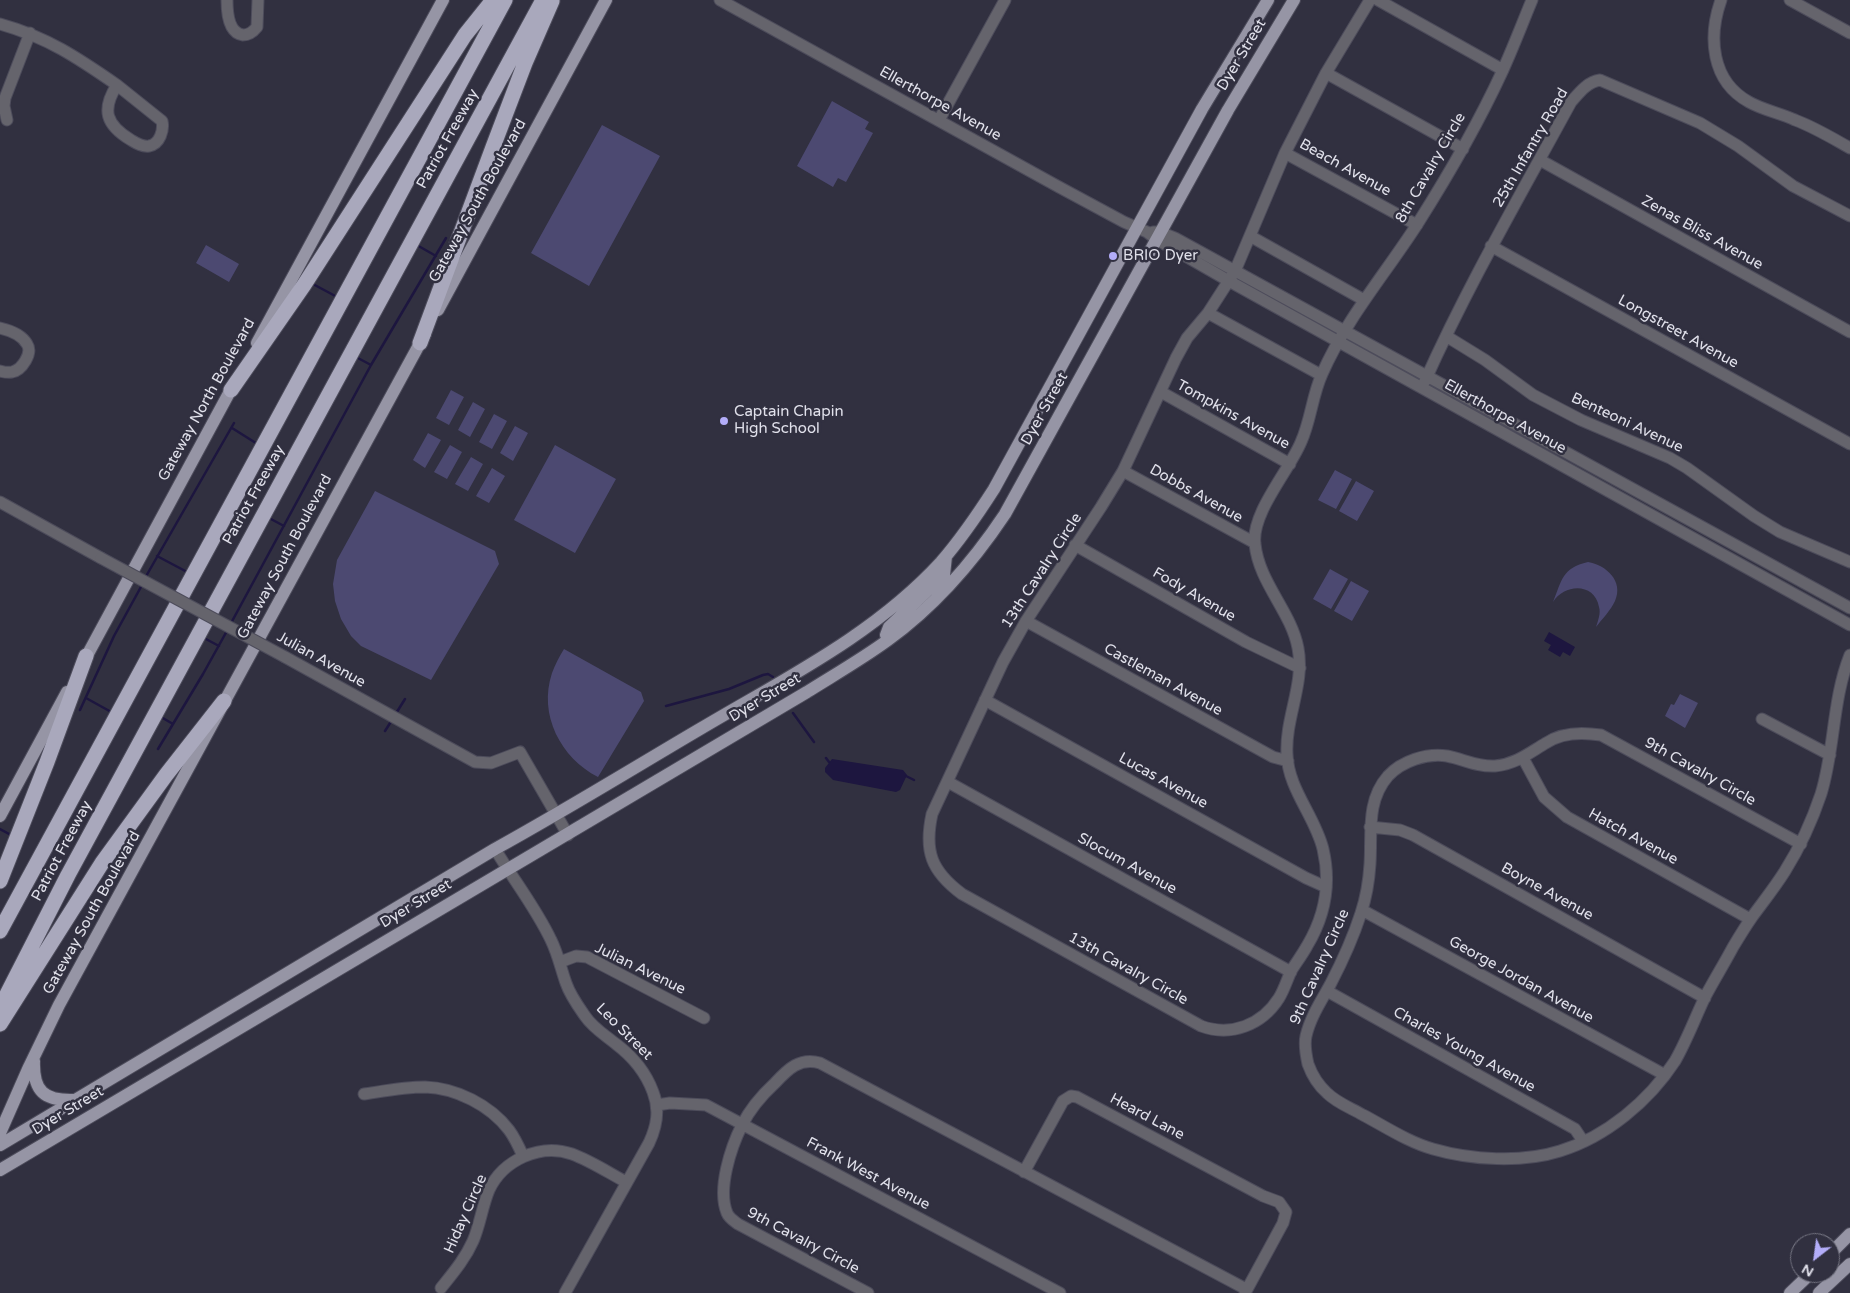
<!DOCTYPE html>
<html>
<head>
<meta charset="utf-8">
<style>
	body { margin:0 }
	#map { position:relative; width:1850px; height:1293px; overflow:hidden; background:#313040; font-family:"Varela Round",sans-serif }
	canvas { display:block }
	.north { position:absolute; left:1790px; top:1233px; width:50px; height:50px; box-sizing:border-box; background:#313040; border:1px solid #777784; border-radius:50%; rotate:210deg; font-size:14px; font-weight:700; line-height:20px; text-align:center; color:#e1e1eb }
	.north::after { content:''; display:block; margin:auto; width:18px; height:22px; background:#b3adf9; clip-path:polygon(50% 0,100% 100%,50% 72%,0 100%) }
</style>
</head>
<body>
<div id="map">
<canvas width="1850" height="1293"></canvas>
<div class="north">N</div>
</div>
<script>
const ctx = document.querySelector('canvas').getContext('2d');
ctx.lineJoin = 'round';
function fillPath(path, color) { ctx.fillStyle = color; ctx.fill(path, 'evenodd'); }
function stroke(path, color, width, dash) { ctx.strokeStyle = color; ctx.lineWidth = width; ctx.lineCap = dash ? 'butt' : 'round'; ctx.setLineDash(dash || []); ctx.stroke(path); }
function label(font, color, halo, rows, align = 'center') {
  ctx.font = font + ' "Varela Round",sans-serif'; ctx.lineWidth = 5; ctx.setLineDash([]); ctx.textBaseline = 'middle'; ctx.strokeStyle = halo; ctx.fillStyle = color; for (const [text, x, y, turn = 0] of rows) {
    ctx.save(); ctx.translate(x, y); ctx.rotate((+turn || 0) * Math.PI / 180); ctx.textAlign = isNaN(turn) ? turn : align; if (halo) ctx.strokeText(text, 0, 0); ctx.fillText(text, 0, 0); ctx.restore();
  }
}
const green = new Path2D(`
	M832,101l37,21 -4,7 8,4 -27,49 -8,-4 -5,9 -36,-21z
	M602,125l58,31 -71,130 -58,-33z
	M206,245l33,19 -10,18 -33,-19z
	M451,390l13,7 -15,28 -13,-7z
	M473,402l12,7 -15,28 -12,-7z
	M494,414l13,7 -15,28 -13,-7z
	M515,426l13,7 -15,28 -13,-8z
	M428,433l13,7 -16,28 -12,-8z
	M450,445l12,7 -15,27 -13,-7z
	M555,445l61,34 -41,74 -61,-33z
	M471,457l12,7 -15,27 -13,-7z
	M492,468l13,8 -16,27 -13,-7z
	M1335,470l17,9 -16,30 -18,-9z
	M1356,481l18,10 -17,30 -18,-10z
	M375,491l120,60 4,13 -68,116 -70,-34 -10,-10 -10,-17 -6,-18 -2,-17 4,-24z
	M1588,562c18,3 36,19 27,39 -4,9 -13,18 -19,26 2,-6 5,-14 3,-20 -4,-24 -34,-24 -46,-5 9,-22 9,-34 35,-40z
	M1330,569l18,10 -17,30 -18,-10z
	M1351,581l18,10 -17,30 -18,-10z
	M564,649l77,43 3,9 -46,76c-37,-19 -60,-62 -46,-104 3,-8 7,-16 12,-24z
	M1680,694l18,9 -13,25 -20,-12 6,-12 3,1z`);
const water = new Path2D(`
	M1549,632l26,15 -5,9 -7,-4 -3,5 -12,-7 3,-5 -7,-4z
	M832,759l71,11 4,5 -7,15 -4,2 -63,-12 -8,-8v-4z`);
const stream = new Path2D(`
	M415,244l21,12
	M311,283l28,15
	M356,357l15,8
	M232,428l27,17
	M269,518l15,8
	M157,556l32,17
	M145,578l89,-155
	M230,625l141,-260 75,-127
	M204,638l15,8
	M86,698l27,15
	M666,706l63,-17 34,-14 5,-1 5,3
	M80,710l34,-74 28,-51
	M793,713l21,29
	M395,715l10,-16
	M161,717l12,7
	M385,731l7,-11
	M158,749l45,-75 25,-45
	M826,758l3,4
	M906,776l8,4
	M0,829l11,6`);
const minor = new Path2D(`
	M227,0c0,12 1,33 16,35 6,0 10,-3 14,-8l1,-27
	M720,0l339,187 65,35 23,10 9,7 73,42 621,344
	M1370,0l-44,73 -41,80 -50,118 -27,42 -21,25 -11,20 -53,113 -22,36 -75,114 -23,41 -71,152c-8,37 -1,57 30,80l239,132c30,11 61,-1 78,-28 5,-8 8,-18 12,-27 5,-8 11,-16 16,-25 18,-30 24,-63 16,-97 -8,-33 -35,-60 -36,-95 -2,-36 18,-70 11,-106 -7,-37 -39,-65 -43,-104 -4,-31 34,-73 46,-102 10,-22 11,-46 21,-68 24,-55 64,-101 96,-151 31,-49 60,-99 84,-151 11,-24 20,-48 30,-72
	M1378,0l125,70
	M1721,0c-13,37 -10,81 28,102 14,8 31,11 46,18 19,7 37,18 55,28
	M1790,0l60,33
	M0,24c47,13 78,34 117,61
	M1326,73l137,76
	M117,85l45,36c2,9 -2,23 -13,25 -7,1 -13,-3 -18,-6 -25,-15 -30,-30 -14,-55z
	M7,120l-3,-14 1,-8 25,-65
	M939,120l66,-120
	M1285,153l132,72
	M1540,160l310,172
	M1153,232h7l15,6 675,370
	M1250,236l114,64
	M1491,246l359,198
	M1208,313l113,62
	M0,328c9,2 22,7 27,16 6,9 -5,26 -15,28 -4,1 -8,0 -12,-1
	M1446,336l39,24 48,35 48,25 89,38 17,10 67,48 26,16 70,30
	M1425,381c43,-96 96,-187 146,-279 8,-9 16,-20 29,-22l100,43 38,23 55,40 57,30
	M1161,392l129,72
	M1123,471l132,72
	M0,502l101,56
	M1075,545l171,97 54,26
	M1026,621l247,136 15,4
	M285,657l190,105 16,1 29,-11 48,83
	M985,700l321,178 20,9
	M1762,719l68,36
	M1523,758l21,39 23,20 183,102
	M948,782l343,190
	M1370,827l30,3 13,5 292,163
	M1801,844l-200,-109c-19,-3 -39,-3 -55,8 -17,10 -30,21 -51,23 -18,1 -32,-7 -48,-10 -21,-3 -45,5 -59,20 -22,25 -16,57 -18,88 -1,16 -4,34 -9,49 -8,25 -19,49 -31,72 -9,16 -20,33 -24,51 -2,9 0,19 2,28 4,11 10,21 19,29 10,10 24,15 36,22 23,12 45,27 70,34 38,11 89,14 127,2 46,-14 89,-50 115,-90 12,-21 20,-43 30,-64 9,-17 19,-33 28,-50 6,-10 12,-20 19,-30 11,-15 23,-30 33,-46 15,-24 27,-50 36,-77 14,-45 11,-94 29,-139
	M495,849c18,30 41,59 56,91 7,14 10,29 15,43 4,12 12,23 19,33 8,12 20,19 31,28 16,12 30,29 37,48 7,18 4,34 -4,51l-84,150
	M1362,910l303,165
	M560,962l16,-6 11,1 117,61
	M1327,991l248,138 8,12
	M364,1094c20,-3 41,-7 61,-7 31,1 65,18 84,43 6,8 10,17 14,26
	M657,1105l13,-2 36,2 354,188
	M1024,1172l39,-71 8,-5 6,1 186,99 16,6 7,10 -3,11 -38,70
	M441,1288c12,-15 24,-29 32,-47 7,-16 9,-34 16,-51 14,-30 51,-47 83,-36 19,7 37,19 54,28
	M868,1293l-130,-69c-4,-3 -9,-6 -11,-11 -10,-24 4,-66 15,-88 8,-16 20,-30 33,-42 13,-14 25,-26 45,-20l426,226`);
const major = new Path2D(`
	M438,310l168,-310
	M257,343l186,-343
	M889,639l-3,-4 3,-8 55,-52 2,-19
	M83,663l152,-281
	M0,816l67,-124
	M34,1061c-1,30 10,40 40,39
	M0,1133l29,-66 30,-62 366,-671
	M0,1145l495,-296c69,-38 137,-80 205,-120 84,-50 174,-94 241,-167 20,-23 37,-48 53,-73l208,-380 66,-109
	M0,1170l807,-478c27,-17 55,-33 81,-52 47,-34 85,-78 117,-126l223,-404 66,-110
	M1830,1254l20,-20
	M1790,1293l21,-20
	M1819,1293l31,-29`);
const highway = new Path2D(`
	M420,343l73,-196 32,-84 27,-62
	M231,390l73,-105 161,-250 28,-35
	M0,881l47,-119 39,-106
	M0,931l505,-931
	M0,1008l68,-133 475,-875
	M0,1024l102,-161 64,-88 58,-74`);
const minorBridge = new Path2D(`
	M101,558l184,99`);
const markers = [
	[1113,256,5,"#b3adf9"],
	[724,421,5,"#b3adf9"]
];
const streetNames = [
	["Dyer Street",1242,55,-59],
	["Ellerthorpe Avenue",940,104,29],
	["Patriot Freeway",448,139,-61],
	["25th Infantry Road",1531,148,-60],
	["Beach Avenue",1345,168,29],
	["8th Cavalry Circle",1431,168,-60],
	["Gateway South Boulevard",478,201,-61],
	["Zenas Bliss Avenue",1702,233,29],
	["Longstreet Avenue",1678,332,29],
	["Gateway North Boulevard",207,400,-61],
	["Dyer Street",1045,409,-61],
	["Tompkins Avenue",1233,415,29],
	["Ellerthorpe Avenue",1505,417,29],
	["Benteoni Avenue",1627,423,25],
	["Dobbs Avenue",1196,494,29],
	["Patriot Freeway",254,495,-61],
	["Gateway South Boulevard",285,557,-62],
	["13th Cavalry Circle",1042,571,-57],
	["Fody Avenue",1194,595,30],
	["Julian Avenue",321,660,29],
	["Castleman Avenue",1163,680,29],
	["Dyer Street",765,698,-31],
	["9th Cavalry Circle",1700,772,29],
	["Lucas Avenue",1163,781,29],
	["Hatch Avenue",1633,837,29],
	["Patriot Freeway",62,851,-62],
	["Slocum Avenue",1127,864,29],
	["Boyne Avenue",1547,892,29],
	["Dyer Street",416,904,-31],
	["Gateway South Boulevard",92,913,-61],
	["9th Cavalry Circle",1320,967,-66],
	["Julian Avenue",640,969,26],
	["13th Cavalry Circle",1128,969,29],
	["George Jordan Avenue",1521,980,29],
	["Leo Street",624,1032,45],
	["Charles Young Avenue",1464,1050,29],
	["Dyer Street",68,1111,-31],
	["Heard Lane",1147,1117,28],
	["Frank West Avenue",868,1174,28],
	["Hiday Circle",466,1214,-66],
	["9th Cavalry Circle",803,1241,28]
];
const poiNames = [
	["BRIO Dyer",1123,256],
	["Captain Chapin",734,412],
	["High School",734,429]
];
fillPath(green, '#4c4971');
fillPath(water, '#1d163f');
stroke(stream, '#1d163f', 2.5);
stroke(minor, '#4d4c5b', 13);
stroke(major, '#4d4c5b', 14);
stroke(highway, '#4d4c5b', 17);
stroke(minor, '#65646c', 11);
stroke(major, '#9695a5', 12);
stroke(highway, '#a9a8bc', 15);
stroke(minorBridge, '#4d4c5b', 13, []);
stroke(minorBridge, '#65646c', 11);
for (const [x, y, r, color] of markers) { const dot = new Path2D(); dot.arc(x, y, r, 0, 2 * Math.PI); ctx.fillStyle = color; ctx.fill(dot); stroke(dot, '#313040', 2); }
label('15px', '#e1e1eb', '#313040', streetNames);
label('15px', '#e1e1eb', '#313040', poiNames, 'left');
</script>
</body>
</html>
